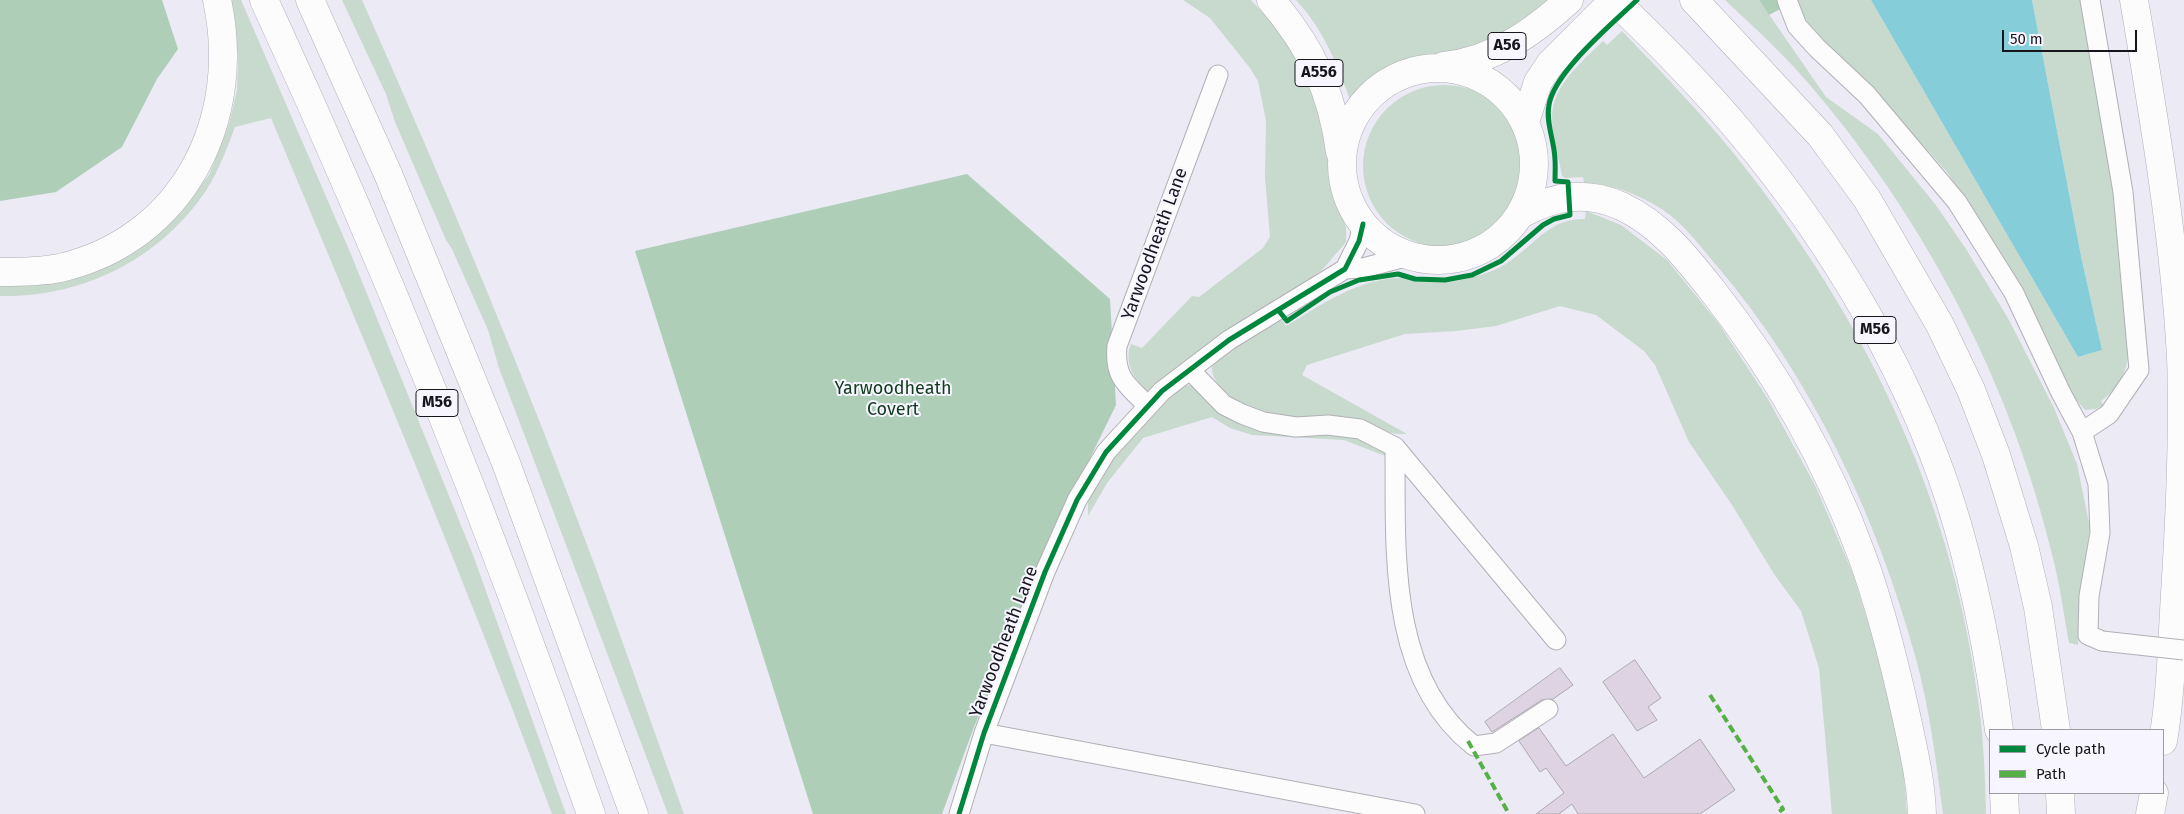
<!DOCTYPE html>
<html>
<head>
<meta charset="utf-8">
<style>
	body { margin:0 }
	#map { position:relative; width:2184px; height:814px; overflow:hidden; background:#eceaf4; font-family:"Fira Sans",sans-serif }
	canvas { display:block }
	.legend { position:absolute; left:1989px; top:729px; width:175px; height:65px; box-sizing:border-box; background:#f7f5ff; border:1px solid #9d9ca4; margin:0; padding:6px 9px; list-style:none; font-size:15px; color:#17161c }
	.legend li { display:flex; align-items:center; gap:10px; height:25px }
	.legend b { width:25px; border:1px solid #9d9ca4 }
	.scale { position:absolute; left:2002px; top:30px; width:135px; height:22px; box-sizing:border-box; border:2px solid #17161c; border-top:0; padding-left:6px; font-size:15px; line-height:18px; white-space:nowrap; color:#17161c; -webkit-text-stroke:4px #f7f5ff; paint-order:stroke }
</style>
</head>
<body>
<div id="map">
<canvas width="2184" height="814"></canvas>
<ul class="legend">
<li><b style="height:6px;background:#00873e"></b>Cycle path</li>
<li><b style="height:6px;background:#55b145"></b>Path</li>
</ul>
<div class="scale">50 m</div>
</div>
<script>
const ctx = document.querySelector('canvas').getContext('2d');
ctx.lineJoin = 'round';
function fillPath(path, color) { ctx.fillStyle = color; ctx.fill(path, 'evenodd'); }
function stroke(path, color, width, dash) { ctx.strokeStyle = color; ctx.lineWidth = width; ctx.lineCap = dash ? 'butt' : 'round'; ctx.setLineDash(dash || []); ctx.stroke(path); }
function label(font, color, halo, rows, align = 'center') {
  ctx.font = font + ' "Fira Sans",sans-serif'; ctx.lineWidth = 4; ctx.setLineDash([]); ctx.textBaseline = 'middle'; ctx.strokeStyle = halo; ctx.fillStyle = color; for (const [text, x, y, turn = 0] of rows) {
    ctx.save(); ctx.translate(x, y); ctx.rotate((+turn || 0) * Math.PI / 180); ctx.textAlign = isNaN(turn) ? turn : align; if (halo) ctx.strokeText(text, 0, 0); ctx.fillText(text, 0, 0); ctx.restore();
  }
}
const green = new Path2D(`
	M230,0h11l109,252 123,303 93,259h-14c-87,-235 -184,-465 -281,-696l-36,9c-8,21 -16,43 -28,62 -46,70 -125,109 -207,107v-12l183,-77 26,-32 20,-51 8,-34 1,-34z
	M342,0h20c84,189 164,380 236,574 29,80 57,160 86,240h-16l-169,-446 -11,-38 -36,-81 -6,-9 -51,-118 -9,-28z
	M1183,0h68l19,21 22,29 17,32 21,64 3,36 13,46v14l-22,26 -19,16 -94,57 -62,52c-14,-13 -26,-29 -18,-49l11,4 50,-52 7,1 64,-49 7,-11 -5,-60 1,-56 -8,-40 -8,-13 -40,-50z
	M1296,0h252c-28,25 -49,39 -86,50 -26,8 -53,9 -77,23 -15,8 -22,22 -33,32 -14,-39 -28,-75 -56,-105z
	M1725,0h34l67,97 52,37 57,70 31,45 43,71 45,88 23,56 13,64 -12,117 -9,-2c-5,-28 -9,-57 -16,-85 -40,-168 -123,-329 -233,-461 -28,-35 -62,-66 -95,-97z
	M1796,0h75l207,357 24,-7 -21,-94 -49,-256h50c16,94 33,187 41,282 1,17 8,57 6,72 -4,21 -11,35 -28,47l3,4 -8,4 -11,1 -17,-20 -84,-161 -37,-57 -69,-76 -55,-55 -24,-29z
	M1622,31c44,46 89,92 128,143 122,158 205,334 229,533 5,36 6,72 7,107h-43c-7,-52 -13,-104 -27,-155 -39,-142 -104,-282 -200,-394 -16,-19 -32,-41 -53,-55 -24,-16 -51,-26 -79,-27l-1,-6 -18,1 -3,-2c-3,-19 -10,-39 -10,-58 0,-33 30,-56 51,-77l4,4z
	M1363 166a81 81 0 1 1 162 0a81 81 0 1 1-162 0Z
	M1586,211l35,14 46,35 52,64 49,75 48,88 37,87 32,104 19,96 3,40h-75l-13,-146 -18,-57 -27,-37 -42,-69 -43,-63 -34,-77 -11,-14 -48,-36 -36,-9 -64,20 -40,5 -51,3 -98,31 -5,10 105,59c-6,0 -13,0 -19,-2 -12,-3 -23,-12 -35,-14 -20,-5 -42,3 -62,2 -27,-2 -84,-25 -79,-58l22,-16 48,-26 4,6c35,-21 73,-48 115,-48 11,-1 23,4 34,4 19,1 42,-5 59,-12 34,-14 51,-53 91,-51z
	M1189,385l9,3 37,28 122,15 33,15 -2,11 -44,-17 -92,-5 -22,-7 -18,-11 -69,21 -36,45 -19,33v-16l16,-31 20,-24 20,-29 36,-29z`);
const forest = new Path2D(`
	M0,0h162l16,49 -21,30 -35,68 -66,45 -56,9z
	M1759,0h22l1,8 -13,7z
	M967,174l143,125 6,106 -64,131 -78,191 -32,87h-129l-178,-563z`);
const water = new Path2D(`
	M1871,0h161l49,256 21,94 -24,7z`);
const building = new Path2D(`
	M1635,660l26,38 -13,9 9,13 -20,11 -34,-49z
	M1560,668l13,17 -20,14 -11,1 -50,32 -7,-10z
	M1539,728l27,38 47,-32 31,44 56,-39 35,51 -35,24h-122l-6,-10 -13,10h-23l28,-21 -18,-25 -6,4 -21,-31z`);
const minor = new Path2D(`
	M1787,0l10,26 20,22 50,47 90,107 57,91 47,100 21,39
	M2090,0l33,192 16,178 -30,44 -27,18 16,52 2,49 -11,63 -1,39 14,6
	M1345,269l18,-1 46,-12
	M1190,370l34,35 18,9 21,8 33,5 32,-2 32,4 35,18c1,100 -9,230 79,299l22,-3 52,-34
	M1148,406c-21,-21 -34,-28 -31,-60l101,-271
	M1395,447l161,193
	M984,733l431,81
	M959,814l25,-81 61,-161 32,-72 29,-48 56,-61 67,-51 116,-71 14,-28 4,-17`);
const highway = new Path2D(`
	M264,0c123,266 231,538 327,814
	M310,0l78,174 118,289 128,351
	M1271,0c40,47 61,91 69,152
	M1614,0c44,42 87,85 126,132 95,113 177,252 218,395 19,67 32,134 41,203
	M1694,0l126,135 47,64 73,126 31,65 25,65 28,91 14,61 18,123
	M2134,0c20,118 40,236 47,356 3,79 -1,159 -6,238 -3,49 -4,99 -12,147
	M1444,66c49,-5 90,-34 125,-66
	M1342 164a96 96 0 1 1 192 0a96 96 0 1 1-192 0Z
	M1525,122l13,-40 12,-18 44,-44
	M1521,214c33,-18 64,-24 100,-8 39,18 65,51 91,84 62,79 115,170 150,266 19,52 32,105 44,159 7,33 15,65 16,99
	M0,272c20,0 41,0 60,-4 124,-29 183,-149 157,-268
	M2004,793l1,21
	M2060,793l1,21
	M2150,814l4,-21`);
const minorBridge = new Path2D(`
	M2102,641l82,9`);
const highwayBridge = new Path2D(`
	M1594,20l20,-20`);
const quiet = new Path2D(`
	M1710,695l73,114 -7,5
	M1468,741l41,73`);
const cycleway = new Path2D(`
	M1279,311l8,10 43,-29 29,-12 39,-6 17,5 30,1 27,-5 29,-14 42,-36 11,-6 16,-4 -2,-33 -13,-1c0,-10 1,-20 -1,-31 -2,-15 -8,-30 -5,-45 5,-33 64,-82 88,-105
	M959,814l25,-81 61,-161 32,-72 29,-48 56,-61 67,-51 116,-71 14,-28 4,-17`);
const shields = [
	[1507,46,38],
	[1319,73,48],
	[1875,330,42],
	[437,403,42]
];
const shieldNames = [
	["A56",1507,46],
	["A556",1319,73],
	["M56",1875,330],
	["M56",437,403]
];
const streetNames = [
	["Yarwoodheath Lane",1155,244,-70],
	["Yarwoodheath Lane",1004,642,-69]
];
const parkNames = [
	["Yarwoodheath",893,389],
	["Covert",893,410]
];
fillPath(green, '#c7dacd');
fillPath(forest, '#aeceb7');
fillPath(water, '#86cdda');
fillPath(building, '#ddd3e2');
stroke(building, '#aca9b0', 1);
stroke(minor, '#b1b0b7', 21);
stroke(highway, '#b1b0b7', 29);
stroke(minor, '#fcfcfd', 19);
stroke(highway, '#fcfcfd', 28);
stroke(minorBridge, '#b1b0b7', 21, []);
stroke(highwayBridge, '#b1b0b7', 29, []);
stroke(minorBridge, '#fcfcfd', 19);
stroke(highwayBridge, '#fcfcfd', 28);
stroke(quiet, '#55b145', 4, [8, 4]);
stroke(cycleway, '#00873e', 5);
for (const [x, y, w] of shields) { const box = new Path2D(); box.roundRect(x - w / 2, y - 13.5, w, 27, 4); ctx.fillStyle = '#f7f5ff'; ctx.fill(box); stroke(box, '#17161c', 1); }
label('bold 16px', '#17161c', null, shieldNames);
label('18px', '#17161c', '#f7f5ff', streetNames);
label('18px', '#103c1a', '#f7f5ff', parkNames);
</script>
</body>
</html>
